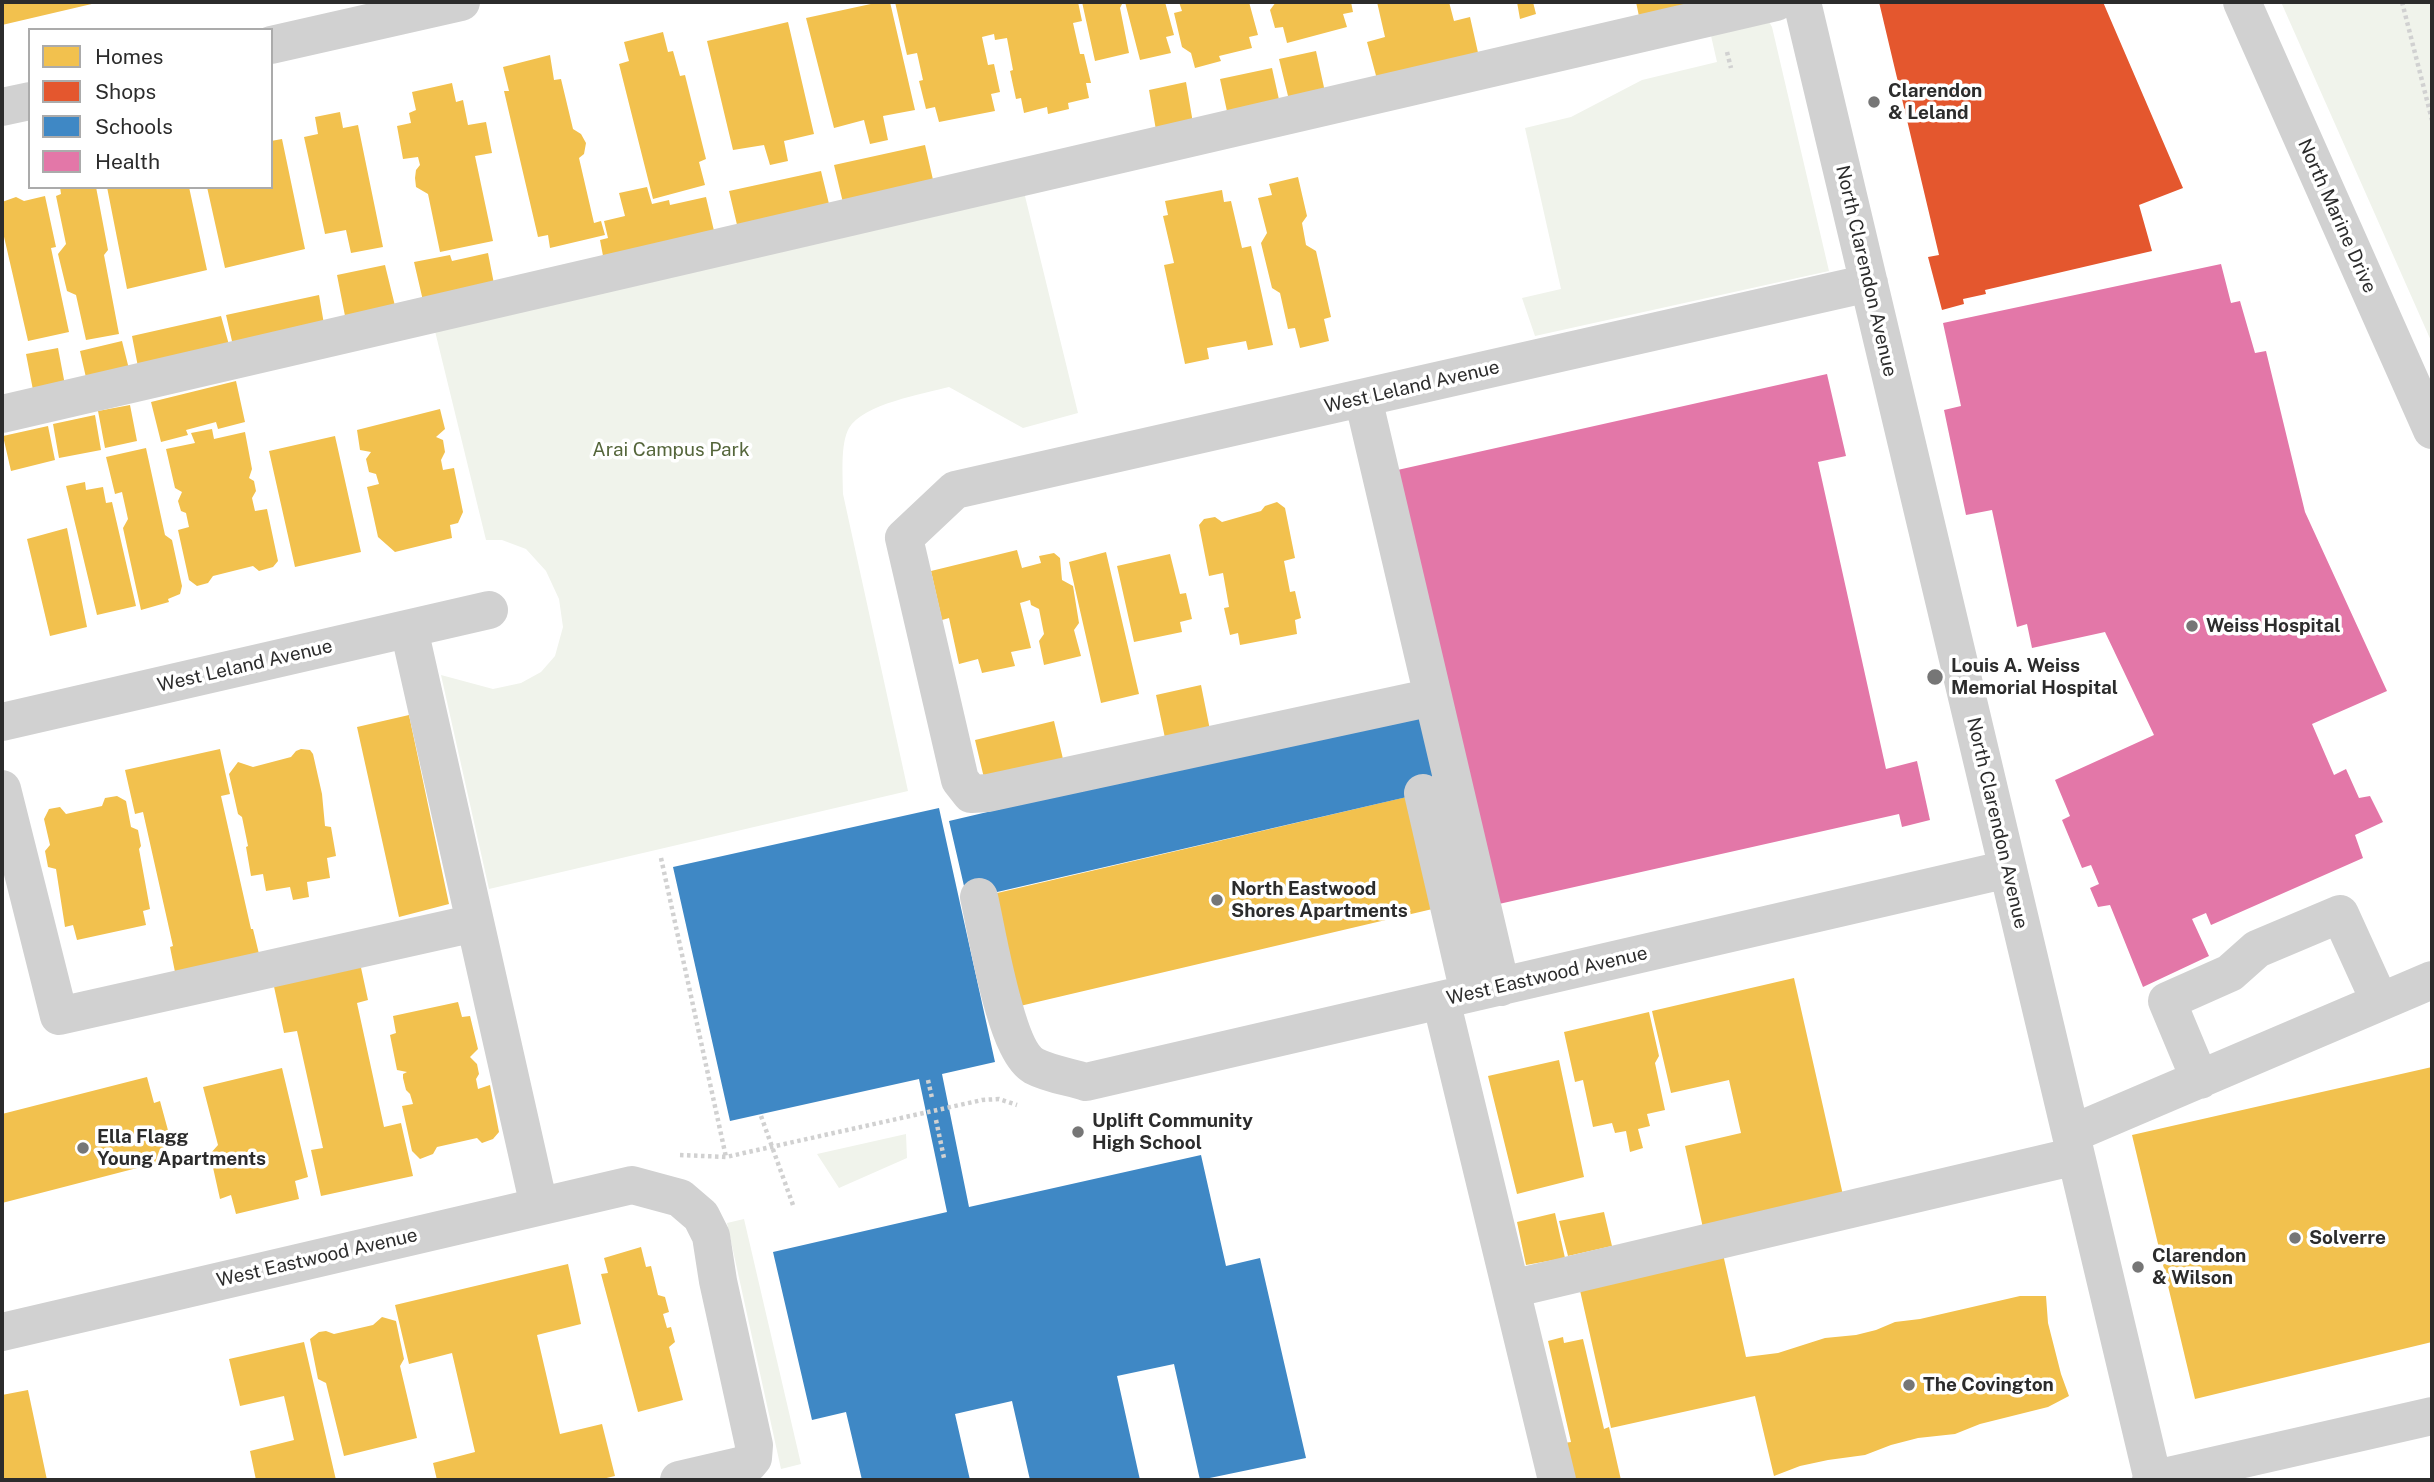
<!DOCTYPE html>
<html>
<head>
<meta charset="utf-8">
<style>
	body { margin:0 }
	#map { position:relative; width:2434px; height:1482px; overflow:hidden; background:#fff; font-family:"Public Sans",sans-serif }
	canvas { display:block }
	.frame { position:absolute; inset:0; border:4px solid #2c2c2c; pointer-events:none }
	.legend { position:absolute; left:28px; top:28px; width:245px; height:161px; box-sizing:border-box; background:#fff; border:2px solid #ababab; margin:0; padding:9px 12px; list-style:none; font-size:21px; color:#2c2c2c }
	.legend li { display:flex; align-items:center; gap:14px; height:35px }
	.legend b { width:35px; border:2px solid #ababab }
</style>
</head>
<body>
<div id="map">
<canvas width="2434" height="1482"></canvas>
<div class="frame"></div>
<ul class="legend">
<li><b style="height:19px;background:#f2c14e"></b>Homes</li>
<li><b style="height:19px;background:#e4572e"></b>Shops</li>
<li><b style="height:19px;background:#3f88c5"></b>Schools</li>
<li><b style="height:19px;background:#e377a8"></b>Health</li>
</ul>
</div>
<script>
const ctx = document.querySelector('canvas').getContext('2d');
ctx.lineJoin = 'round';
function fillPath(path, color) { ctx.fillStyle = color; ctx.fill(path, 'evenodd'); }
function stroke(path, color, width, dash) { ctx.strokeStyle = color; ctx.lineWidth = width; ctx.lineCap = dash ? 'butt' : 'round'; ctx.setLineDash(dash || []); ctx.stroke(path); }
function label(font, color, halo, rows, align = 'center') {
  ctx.font = font + ' "Public Sans",sans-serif'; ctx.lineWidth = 7; ctx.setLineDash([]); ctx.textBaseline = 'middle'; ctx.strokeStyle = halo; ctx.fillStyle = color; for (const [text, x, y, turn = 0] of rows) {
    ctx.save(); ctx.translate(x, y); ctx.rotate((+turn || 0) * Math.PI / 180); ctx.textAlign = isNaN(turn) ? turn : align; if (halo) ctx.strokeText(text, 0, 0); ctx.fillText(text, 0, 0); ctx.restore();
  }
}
const green = new Path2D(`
	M2281,2h151v341z
	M1768,20l4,7 57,244 -294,65 -13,-38 39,-9 -36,-161 46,-11 71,-37 75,-18 -8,-35z
	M1024,192l54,221 -55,15 -74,-41c-26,7 -86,17 -100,41 -9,16 -6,48 -6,66l65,297 -419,98 -48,-214 52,14 28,-6 20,-11 14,-16 8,-29 -4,-28 -13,-28 -20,-22 -24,-9h-16l-52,-213z
	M906,1134l1,24 -68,30 -22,-34z
	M744,1219l57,245 -20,5 -54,-246z`);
const homes = new Path2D(`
	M2,2h94v1l-94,22z
	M880,2h10l25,108 -32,6 5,24 -18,4 -6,-24 -30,8 -28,-110z
	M895,2h183l4,19 -9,2 7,31h4l7,29h-5l3,15 -21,5 1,6 -21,5 -1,-7 -23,6 -3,-15 -5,1 -6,-28 3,-1 -6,-32 -12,2 -1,-6 -12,3 6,28 6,-1 6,28 -9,2 4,17 -56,11 -4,-15 -9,2 -7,-28 4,-1 -6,-27 -10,2z
	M1082,2h41l-3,6 9,45 -34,8z
	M1125,2h40l9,33 -8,2 5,16 -31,7z
	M1179,2h70l9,33 -9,2 3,11 -33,8 2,5 -26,7 -4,-15 -9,-6 -8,-34 8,-2z
	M1276,2h75l2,10 -10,2 4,13 -60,16 -4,-16 -8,1 -5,-18z
	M1377,2h72l5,19 16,-4 9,40 -101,26 -11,-41 18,-5z
	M1517,2h16l3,12 -16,5z
	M1636,2h79l-75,19z
	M788,22l26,112 -30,7 4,20 -18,4 -6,-20 -31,5 -26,-109z
	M663,32l5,20 5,-1 7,25 5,-1 21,84 -7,3 6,23 -52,14 -34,-135 10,-3 -5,-19z
	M1316,51l9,41 -36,8 -10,-41z
	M550,55l4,25 7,-1 12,50 8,5 5,9 -2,11 -5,4 15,65 7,-2 4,14 -55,13 -2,-13 -10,2 -34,-146h5l-6,-24z
	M1272,68l8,36 -52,12 -8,-37z
	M1186,82l7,41 -37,7 -7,-40z
	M452,83l4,19 7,-2 5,25 18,-3 6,31 -17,3 18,85 -53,11 -12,-58 -12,-7 -1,-9 1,-8 4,-5 -2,-8 -15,2 -6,-33 14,-3 -2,-10 7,-3 -4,-18z
	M340,112l3,16 15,-3 25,122 -32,6 -5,-23 -21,4 -21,-97 14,-3 -3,-17z
	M282,139l23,110 -80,19 -18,-81h64v-46z
	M925,145l9,39 -90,23 -10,-42z
	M821,171l9,37 -92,21 -9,-38z
	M1298,177l9,39 -5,7 4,22 10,6 15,66 -7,2 5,22 -29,7 -5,-20 -7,1 -8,-36 -8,-5 -11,-45 6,-10 -9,-35 14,-3 -3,-11z
	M60,187h36l12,63 -4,5 15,79 -33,6 -10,-45 -9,-4 -9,-37 8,-10 -10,-48 5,-2z
	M107,187h82l18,83 -80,19z
	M647,187l5,17 17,-4 1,5 36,-8 9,38 -111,26 -4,-21 8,-2 -4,-17 21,-5 -6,-23z
	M1222,190l2,12 7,-1 11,47 9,-2 22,99 -25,5 -2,-9 -39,7 2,11 -24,5 -21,-99 10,-2 -11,-47 5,-1 -3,-14z
	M45,196l11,51 -5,1 18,84 -41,9 -26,-113v-26l14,-5 8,4z
	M488,253l7,36 -71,16 -10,-43 36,-7 2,6z
	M385,265l11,45 -50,11 -9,-46z
	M319,295l6,35 -91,20 -8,-35z
	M221,316l10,36 -92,20 -7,-36z
	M122,341l8,32 -43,9 -7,-31z
	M58,348l7,37 -32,5 -7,-36z
	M236,381l9,41 -27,7 -2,-7 -30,8 2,5 -27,7 -10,-40z
	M130,405l7,36 -32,7 -7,-37z
	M440,409l5,20 -9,8 7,3 2,12 -4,8 2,10 11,-2 9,44 -5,11 -8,2 2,13 -57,14 -17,-15 -11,-50 12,-3 -3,-10 -7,-2 -3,-13 5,-7 -11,-2 -3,-20z
	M95,415l6,35 -42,8 -6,-34z
	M48,426l7,34 -44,11 -8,-35z
	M212,429l2,10 31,-7 7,37 -3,9 5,3 2,10 -4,7 3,13 12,-2 11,52 -5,6 -14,4 -6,-5 -40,10 -5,7 -11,3 -8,-6 -11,-50 11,-3 -3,-14 -5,-2 -3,-10 4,-9 -7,-4 -9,-39 29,-6 -4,-10z
	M335,436l26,116 -66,15 -26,-116z
	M146,448l19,87 7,5 10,46 -2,8 -12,5 1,3 -28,8 -18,-82 5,-9 -6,-27 -7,2 -9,-37z
	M85,482l1,8 17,-3 3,16 6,-1 24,104 -39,9 -31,-129z
	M1277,502l8,6 10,50 -11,3 6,31 5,-1 6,27 -6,2 2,14 -57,11 -2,-12 -8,2 -6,-27 5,-1 -6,-34 -14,3 -10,-51 5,-6 11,-2 7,5 39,-11 4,-5z
	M67,528l20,99 -37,9 -23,-97z
	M1017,550l5,18 19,-5 -2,-7 15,-3 6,5 2,22 11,6 6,37 -5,7 7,26 -37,9 -5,-24 5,-7 -5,-25 -8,-4 -1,-5 -10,3 11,45 -20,4 4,14 -33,7 -4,-14 -19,5 -10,-46 -7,2 -11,-49z
	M1106,552l33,142 -38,9 -32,-141z
	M1170,554l10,40 6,-1 6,26 -12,3 2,10 -48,10 -17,-76z
	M1201,685l9,45 -45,8 -9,-43z
	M409,715l40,189 -50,13 -42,-190z
	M1054,721l9,38 -79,19 -9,-38z
	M220,749l10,45 -9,2 30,133h2l6,25 -84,18 -5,-25 3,-1 -30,-134 -8,2 -10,-44z
	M301,749l9,1 3,4 9,40 3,32 6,1 5,29 -9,2 3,20 -23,4 2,15 -16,3 -3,-13 -24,4 -3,-17 -12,2 -5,-29 2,-1 -6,-29 -4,-3 -9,-40 9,-12 15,5 38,-10 5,-6z
	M1415,795l26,112 -421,99 -27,-112z
	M117,796l9,5 5,26 7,3 3,16 -2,3 11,60 -7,2 3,14 -69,15 -4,-15 -8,2 -9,-58 -8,-2 -3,-16 5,-6 -6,-26 5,-10 11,-2 6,7 36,-8 3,-8z
	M360,963l8,37 -11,3 27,124 17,-4 12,53 -92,20 -10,-46 12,-2 -26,-117 -13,2 -11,-51z
	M1794,978l49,217 -140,33 -18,-82 56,-13 -12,-53 -58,13 -19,-82z
	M458,1002l4,15 8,-1 8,33 -8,8 7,7 2,10 -3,5 2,10 12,-4 9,47 -6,7 -11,4 -5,-5 -40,9 -4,7 -13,5 -8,-8 -10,-45 11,-2 -3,-10 -4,-4 -3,-12v-4l4,-2 -10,-2 -7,-35 6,-2 -3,-17z
	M1649,1012l10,44 -4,7 10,47 -18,4 3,12 -12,3 5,19 -13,4 -4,-21 -11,2 -3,-10 -19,4 -10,-47 -8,2 -11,-50z
	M1559,1060l25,117 -67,17 -29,-118z
	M2432,1067v275l-237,57 -63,-264z
	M282,1068l26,109 -13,4 4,18 -63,15 -5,-19 -11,4 -10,-45 8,-9 -15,-58z
	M147,1077l7,26 6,-2 9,33 -8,2 7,24 -166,43v-89z
	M1604,1212l8,34 -44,10 -9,-35z
	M1555,1213l10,45 -39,7 -9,-43z
	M641,1247l5,20 5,-1 7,29 7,2 4,15 -6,2 4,14 4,-1 4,15 -6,5 14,53 -45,12 -37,-138 7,-1 -4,-15z
	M1723,1254l23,103 32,-4 47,-15 31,-3 20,-5 19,-8 25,-3 100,-23h26l2,27 13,51 8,22 -21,11 -68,17 -25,10 -37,4 -27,7 -26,10 -37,5 -28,6 -26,10 -19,-80 -144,32 -32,-142z
	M568,1264l13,60 -44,11 23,99 42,-10 13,52 -17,4h-161l-4,-17 42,-11 -23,-99 -43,11 -14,-59z
	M382,1317l14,4 8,38 -4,7 17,72 -73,18 -18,-73 -8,-4 -8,-40 9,-7 7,-1 8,3 39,-9z
	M1563,1337l1,6 19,-4 21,90 5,-2 12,53h-49l-8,-37 7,-1 -23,-101z
	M304,1342l32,138h-80l-6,-29 44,-11 -10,-44 -44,10 -11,-47z
	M28,1390l19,90h-45v-85z`);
const shops = new Path2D(`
	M1879,2h224l80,186 -44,17 13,46 -167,39 1,4 -23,5 1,5 -22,6 -14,-53 11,-2z`);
const schools = new Path2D(`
	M1419,711l18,79 -470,109 -18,-78z
	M939,808l56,254 -53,12 27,133 232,-52 25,111 34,-8 46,200 -106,22 -26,-116 -57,12 23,104h-110l-18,-79 -57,13 15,66h-108l-16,-68 -34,8 -39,-168 174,-40 -28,-133 -189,42 -57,-254z`);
const health = new Path2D(`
	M2221,264l10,39 9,-2 15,52 11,-2 39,161 82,179 -75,33 22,51 12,-6 13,29 11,-2 13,26 -28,13 8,23 -152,67 -5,-12 -14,6 17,37 -66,31 -33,-82 -12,2 -8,-19 9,-4 -8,-19 -9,3 -20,-48 8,-4 -15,-36 99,-45 -49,-103 -73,16 -5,-24 -10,3 -25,-117 -26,5 -22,-105 17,-4 -18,-83z
	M1827,374l19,82 -28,6 68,307 31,-8 13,59 -28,7 -3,-13 -409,92 -97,-435z`);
const path = new Path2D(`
	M2402,2l30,118
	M1727,52l4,16
	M661,858l65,299
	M928,1080l4,18
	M761,1116l32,89
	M936,1120l8,38
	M680,1155l46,2 256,-57 17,-1 18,6`);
const minor = new Path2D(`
	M1802,2l351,1478
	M2242,2l190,428
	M271,45l190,-43
	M2,107l28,-6
	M1363,398l138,589
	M2,414l1774,-412
	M409,629l130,577
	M1433,697l-445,96 -17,1 -11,-14 -56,-242 51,-48 914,-207
	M2,722l487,-112
	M2,789l57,227 416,-93
	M1423,793l46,200
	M979,897c8,34 26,153 55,169 15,8 36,11 52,16l922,-213
	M1441,1000l116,480
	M2200,1080l-33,-79 63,-28 27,-24 83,-35 40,88
	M2071,1134l361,-154
	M1511,1289l565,-133
	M2,1332l630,-147 48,13 21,18 10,20 7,45 36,164 -1,13 -5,6 -69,16
	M2151,1480l281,-64`);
const markers = [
	[1874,102,7,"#767676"],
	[2192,626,7,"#767676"],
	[1935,677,9,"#767676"],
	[1217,900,7,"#767676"],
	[1078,1132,7,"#767676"],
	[83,1148,7,"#767676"],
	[2295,1238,7,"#767676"],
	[2138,1267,7,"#767676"],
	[1909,1385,7,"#767676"]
];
const poiNames = [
	["Clarendon",1888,91],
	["& Leland",1888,113],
	["Weiss Hospital",2206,626],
	["Louis A. Weiss",1951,666],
	["Memorial Hospital",1951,688],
	["North Eastwood",1231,889],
	["Shores Apartments",1231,911],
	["Uplift Community",1092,1121],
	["High School",1092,1143],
	["Ella Flagg",97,1137],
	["Young Apartments",97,1159],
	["Solverre",2309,1238],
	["Clarendon",2152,1256],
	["& Wilson",2152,1278],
	["The Covington",1923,1385]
];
const streetNames = [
	["North Marine Drive",2337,216,66],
	["North Clarendon Avenue",1866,271,77],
	["West Leland Avenue",1412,387,-13],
	["West Leland Avenue",245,666,-13],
	["North Clarendon Avenue",1997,823,77],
	["West Eastwood Avenue",1547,976,-13],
	["West Eastwood Avenue",317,1258,-13]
];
const parkNames = [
	["Arai Campus Park",671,450]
];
fillPath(green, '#f0f3eb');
fillPath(homes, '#f2c14e');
fillPath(shops, '#e4572e');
fillPath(schools, '#3f88c5');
fillPath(health, '#e377a8');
stroke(path, '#d1d1d1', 4.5, [3.5, 3.5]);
stroke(minor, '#d1d1d1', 38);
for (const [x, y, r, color] of markers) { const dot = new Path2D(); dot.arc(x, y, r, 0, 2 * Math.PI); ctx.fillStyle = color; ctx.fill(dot); stroke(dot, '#fff', 2.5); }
label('bold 19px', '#2c2c2c', '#fff', poiNames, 'left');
label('19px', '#2c2c2c', '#fff', streetNames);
label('19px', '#55663b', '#fff', parkNames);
</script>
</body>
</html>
